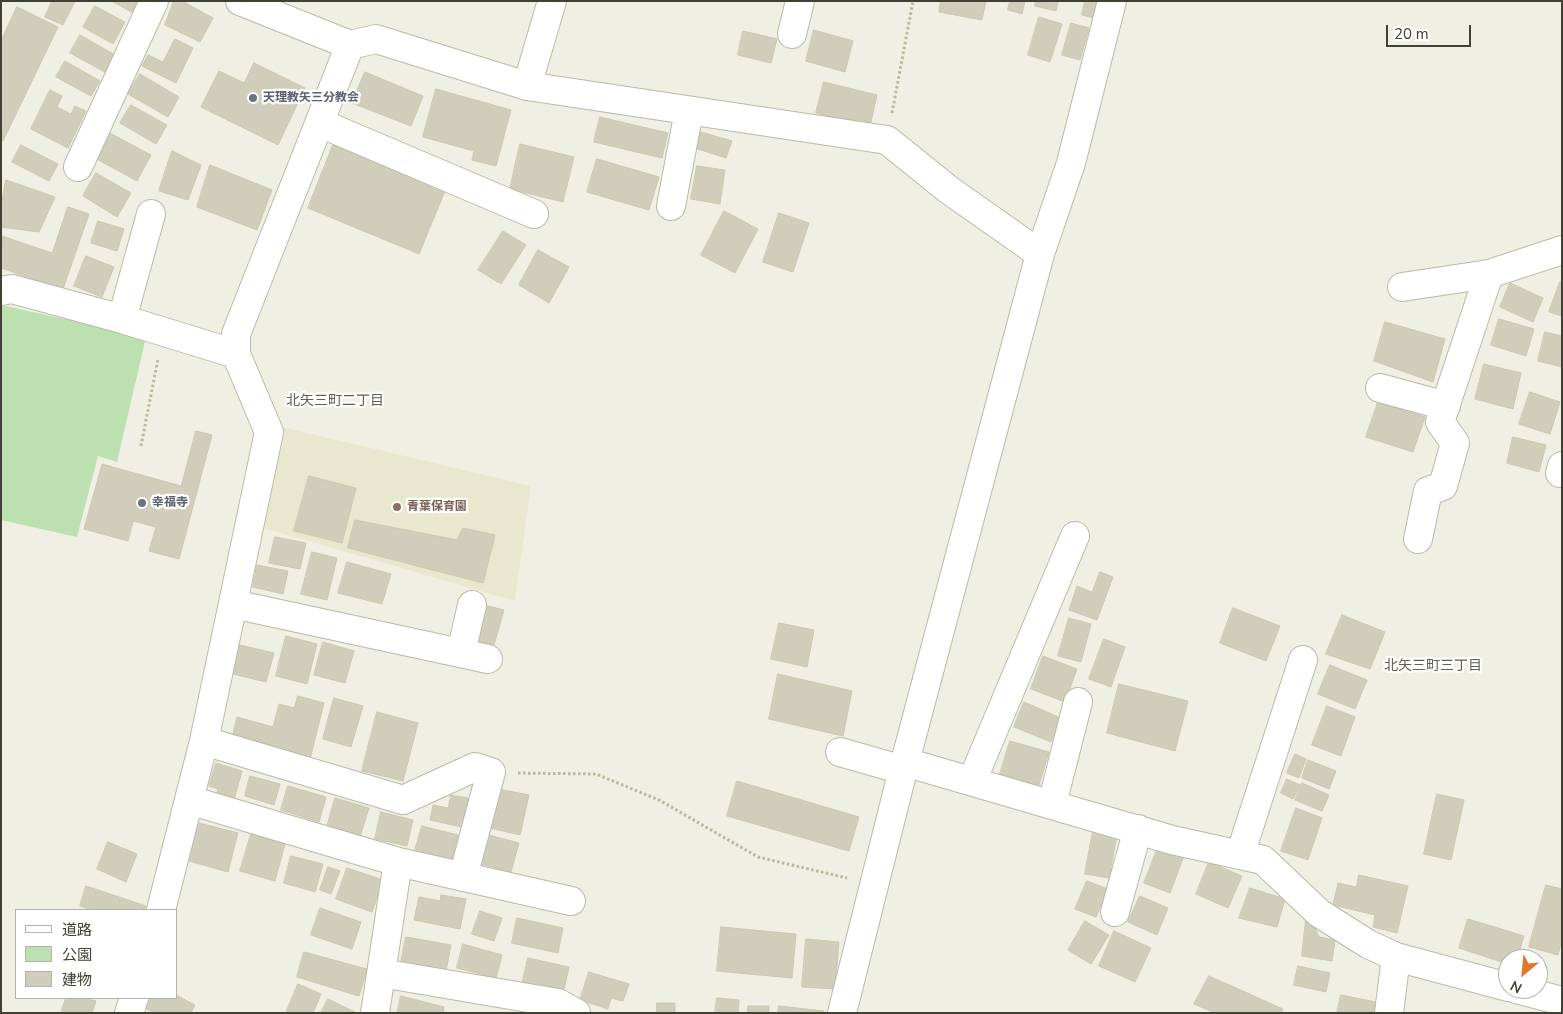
<!DOCTYPE html>
<html>
<head>
<meta charset="utf-8">
<style>
	body { margin:0 }
	#map { position:relative; width:1563px; height:1014px; overflow:hidden; background:#f0efe4; font-family:"Nunito Sans","Noto Sans JP",sans-serif }
	canvas { display:block }
	.frame { position:absolute; inset:0; border:2px solid #414034; pointer-events:none }
	.legend { position:absolute; left:15px; top:909px; width:162px; height:90px; box-sizing:border-box; background:#fff; border:1px solid #b3b3ae; margin:0; padding:6px 9px; list-style:none; font-size:15px; color:#414034 }
	.legend li { display:flex; align-items:center; gap:10px; height:25px }
	.legend b { width:25px; border:1px solid #b3b3ae }
	.north { position:absolute; left:1498px; top:949px; width:50px; height:50px; box-sizing:border-box; background:#fff; border:1px solid #b3b3ae; border-radius:50%; rotate:208deg; font-size:14px; font-weight:700; line-height:20px; text-align:center; color:#414034 }
	.north::after { content:''; display:block; margin:auto; width:18px; height:22px; background:#e37828; clip-path:polygon(50% 0,100% 100%,50% 72%,0 100%) }
	.scale { position:absolute; left:1386px; top:25px; width:85px; height:22px; box-sizing:border-box; border:2px solid #414034; border-top:0; padding-left:6px; font-size:15px; line-height:18px; white-space:nowrap; color:#414034; -webkit-text-stroke:4px #fff; paint-order:stroke }
</style>
</head>
<body>
<div id="map">
<canvas width="1563" height="1014"></canvas>
<div class="frame"></div>
<ul class="legend">
<li><b style="height:6px;background:#fff"></b>道路</li>
<li><b style="height:14px;background:#bde0b0"></b>公園</li>
<li><b style="height:14px;background:#d0ceba"></b>建物</li>
</ul>
<div class="north">N</div>
<div class="scale">20 m</div>
</div>
<script>
const ctx = document.querySelector('canvas').getContext('2d');
ctx.lineJoin = 'round';
function fillPath(path, color) { ctx.fillStyle = color; ctx.fill(path, 'evenodd'); }
function stroke(path, color, width, dash) { ctx.strokeStyle = color; ctx.lineWidth = width; ctx.lineCap = dash ? 'butt' : 'round'; ctx.setLineDash(dash || []); ctx.stroke(path); }
function label(font, color, halo, rows, align = 'center') {
  ctx.font = font + ' "Nunito Sans","Noto Sans JP",sans-serif'; ctx.lineWidth = 4.5; ctx.setLineDash([]); ctx.textBaseline = 'middle'; ctx.strokeStyle = halo; ctx.fillStyle = color; for (const [text, x, y, turn = 0] of rows) {
    ctx.save(); ctx.translate(x, y); ctx.rotate((+turn || 0) * Math.PI / 180); ctx.textAlign = isNaN(turn) ? turn : align; if (halo) ctx.strokeText(text, 0, 0); ctx.fillText(text, 0, 0); ctx.restore();
  }
}
const education = new Path2D(`
	M278,426l253,60 -16,115 -255,-74 22,-81z`);
const green = new Path2D(`
	M1,305l145,32 -29,125 -19,-6 -21,81 -76,-17z`);
const building = new Path2D(`
	M52,1h23l-12,24 -18,-8z
	M112,1h25l-5,11z
	M174,1h8l31,17 -13,24 -35,-17z
	M941,1h45l-4,19 -43,-8z
	M1010,1h15l-3,13 -14,-4z
	M1036,1h22l-2,10 -21,-5z
	M1085,1h13l-4,17 -12,-3z
	M95,6l30,16 -12,22 -30,-17z
	M17,7l41,20 -55,114 -2,-1v-99z
	M1039,17l23,7 -12,38 -22,-7z
	M1071,23l18,5 -9,32 -18,-5z
	M814,30l39,11 -8,31 -39,-11z
	M743,31l34,8 -6,24 -33,-8z
	M80,35l35,20 -10,17 -35,-19z
	M175,39l18,9 -17,35 -34,-17 6,-11 15,7z
	M65,61l35,20 -9,15 -35,-19z
	M254,63l51,25 -27,57 -77,-38 18,-36 25,12z
	M365,72l58,24 -12,30 -59,-23z
	M140,74l39,23 -11,20 -40,-23z
	M824,82l53,13 -7,31 -54,-13z
	M436,89l75,21 -15,56 -24,-6 2,-9 -51,-14z
	M50,90l12,6 -5,11 14,7 4,-8 11,5 -18,37 -37,-19z
	M131,105l36,20 -11,19 -36,-21z
	M600,117l68,16 -6,25 -68,-16z
	M106,131l45,24 -14,26 -44,-24z
	M701,132l31,9 -6,17 -31,-10z
	M520,144l54,13 -11,45 -53,-13z
	M21,145l37,19 -9,17 -37,-19z
	M333,145l112,46 -26,63 -111,-46z
	M172,151l29,14 -13,35 -29,-9z
	M597,159l62,18 -10,33 -62,-18z
	M210,165l62,25 -15,40 -60,-23z
	M697,166l28,4 -5,34 -29,-5z
	M96,173l35,20 -14,24 -34,-21z
	M6,180l49,17 -16,35 -38,-5v-20z
	M68,207l21,7 -26,75 -62,-21 1,-32 50,17z
	M724,211l34,18 -23,44 -34,-18z
	M779,213l30,10 -16,49 -30,-10z
	M98,221l26,8 -7,22 -26,-8z
	M503,231l23,14 -25,39 -23,-14z
	M538,250l31,17 -20,36 -30,-18z
	M86,256l28,11 -12,30 -28,-11z
	M1560,282h2v34l-13,-4z
	M1510,283l33,15 -10,24 -33,-15z
	M1499,319l35,10 -8,27 -35,-11z
	M1385,322l60,17 -12,43 -59,-21z
	M1545,332l17,4v31l-24,-6z
	M1484,364l37,9 -8,36 -38,-10z
	M1530,392l30,10 -10,32 -31,-10z
	M1378,402l47,15 -12,35 -47,-15z
	M196,431l16,4 -33,124 -30,-8 7,-24 -23,-6 -5,20 -44,-12 18,-65 79,22z
	M1513,437l33,8 -7,27 -32,-9z
	M309,476l47,12 -14,55 -48,-12z
	M355,520l102,20 6,-12 32,7 -12,48 -135,-35z
	M275,537l31,6 -6,26 -31,-6z
	M312,552l25,6 -10,42 -26,-6z
	M347,562l44,12 -9,30 -44,-11z
	M257,565l31,6 -5,23 -30,-7z
	M1100,572l13,5 -16,43 -28,-10 8,-24 15,6z
	M484,605l20,5 -10,35 -19,-5z
	M1233,608l47,18 -14,35 -46,-18z
	M1342,615l43,17 -15,37 -44,-15z
	M1069,618l22,6 -10,38 -23,-6z
	M779,623l35,7 -7,37 -36,-8z
	M286,636l31,8 -10,40 -31,-8z
	M1104,639l21,8 -14,40 -22,-8z
	M323,642l31,9 -9,32 -31,-8z
	M236,644l38,9 -8,29 -37,-9z
	M1043,656l34,13 -12,33 -34,-13z
	M1330,665l37,15 -12,29 -37,-15z
	M778,674l74,17 -9,45 -74,-17z
	M1119,684l69,17 -13,50 -68,-18z
	M298,696l26,7 -14,56 -78,-21 5,-21 36,10 6,-23 15,4z
	M334,698l29,8 -12,41 -28,-8z
	M1024,702l37,16 -10,24 -37,-15z
	M1327,706l28,11 -14,39 -29,-11z
	M377,712l41,11 -15,58 -41,-10z
	M1010,741l39,11 -10,33 -39,-11z
	M1295,754l11,5 -7,19 -12,-5z
	M1308,760l28,11 -7,18 -27,-11z
	M216,763l26,8 -8,29 -18,-5 2,-6 -9,-3z
	M250,776l30,8 -6,21 -29,-9z
	M1287,779l13,6 -7,14 -12,-6z
	M737,781l122,36 -10,34 -122,-35z
	M1302,783l27,12 -7,16 -27,-11z
	M288,786l38,11 -7,25 -38,-12z
	M499,789l30,6 -9,40 -30,-7z
	M1437,794l27,6 -13,60 -27,-6z
	M451,795l17,3 -6,29 -32,-7 3,-15 15,3z
	M335,798l34,10 -9,29 -33,-10z
	M1296,808l26,10 -14,42 -27,-9z
	M381,812l32,8 -6,26 -32,-7z
	M199,823l39,10 -10,39 -39,-11z
	M422,826l36,9 -7,28 -37,-9z
	M1093,831l24,4 -8,43 -24,-4z
	M251,834l34,10 -10,37 -35,-10z
	M489,835l30,8 -8,29 -30,-8z
	M108,842l29,12 -11,28 -29,-13z
	M1159,845l25,11 -14,37 -26,-10z
	M291,856l32,8 -8,28 -31,-9z
	M1209,862l33,14 -14,32 -32,-14z
	M328,867l12,4 -9,23 -11,-4z
	M347,868l36,12 -11,32 -36,-13z
	M1359,875l49,11 -11,47 -24,-6 2,-12 -42,-10 5,-22 18,4z
	M1087,881l21,8 -12,28 -21,-8z
	M1546,885l16,4v51l-4,15 -29,-8z
	M86,886l60,20 -2,4h-51l-13,-4z
	M1250,888l35,11 -8,28 -38,-9z
	M441,895l25,4 -6,30 -46,-9 5,-23 21,4z
	M1140,896l28,12 -11,27 -29,-13z
	M320,908l41,14 -9,27 -41,-14z
	M480,911l22,7 -8,23 -22,-7z
	M517,918l46,10 -5,25 -46,-10z
	M1468,919l56,17 -7,23h-9v5l-49,-16z
	M1306,920l6,1 7,16 16,3 -3,21 -30,-5z
	M1085,921l24,14 -18,29 -23,-14z
	M721,927l75,7 -4,44 -75,-7z
	M1114,931l37,17 -16,34 -36,-16z
	M406,937l45,8 -5,26 -45,-8z
	M806,939l33,3 -4,47 -33,-2z
	M463,944l39,11 -6,23 -39,-10z
	M304,952l63,17 -8,27 -62,-19z
	M528,958l41,9 -6,27 -41,-9z
	M1298,966l32,7 -4,19 -32,-7z
	M589,972l40,12 -6,17 -12,-3 -3,11 -28,-9z
	M1209,976l74,33 -2,4h-66l-21,-9z
	M298,984l23,10 -8,19h-27z
	M176,995l19,10 -4,8h-37l-9,-5 6,-10h25z
	M1341,995l35,7 -2,11h-37z
	M401,996l43,11 -1,6h-46z
	M66,998h17l13,3 -4,12h-31z
	M717,998l22,2 -1,13h-23z
	M328,999l29,14h-36z
	M657,1003h18v10h-18z
	M748,1006h21v7h-21z
	M779,1006l45,5 -1,2h-45z`);
const path = new Path2D(`
	M892,113l21,-112
	M141,446l17,-87
	M518,773l78,1 63,26 99,57 89,21`);
const minor = new Path2D(`
	M240,1l110,44 26,-6 151,47 360,54 62,50 91,64
	M792,34l8,-33
	M527,86l25,-85
	M320,123l214,91
	M78,167l76,-166
	M671,206l18,-95
	M1402,287l87,-13 73,-24
	M1,291l11,-2 110,30 114,35
	M122,319l29,-105
	M1380,388l66,18
	M1560,473l2,-7
	M1418,539l10,-48 15,-5 12,-43 -15,-21 49,-148
	M233,604l255,55
	M461,653l11,-48
	M204,741l199,59 72,-33 16,5 -28,105
	M840,752l63,18
	M905,762l135,-508 31,-91 41,-162
	M972,781l103,-245
	M189,800l209,62 -23,151
	M1052,804l26,-102
	M1240,855l63,-195
	M398,862l173,39
	M161,910l43,-169 65,-309 -33,-78v-20l114,-289
	M1115,912l23,-83
	M381,973l177,30 18,10
	M1516,989l46,12
	M129,1013l5,-15
	M842,1013l63,-251 267,78 91,20 56,53 49,31 28,13 112,30
	M1389,1013l7,-56`);
const markers = [
	[253,98,5,"#6b7280"],
	[142,503,5,"#6b7280"],
	[397,507,5,"#8d6e63"]
];
const worshipNames = [
	["天理教矢三分教会",263,98],
	["幸福寺",152,503]
];
const educationNames = [
	["青葉保育園",407,507]
];
const neighbourhoodNames = [
	["北矢三町二丁目",335,402],
	["北矢三町三丁目",1433,667]
];
fillPath(education, '#e8e8cf');
fillPath(green, '#bde0b0');
fillPath(building, '#d0ceba');
stroke(building, '#cac7ae', 1);
stroke(minor, '#bab9a7', 30);
stroke(path, '#bab89a', 3, [2.5, 2.5]);
stroke(minor, '#fff', 28);
for (const [x, y, r, color] of markers) { const dot = new Path2D(); dot.arc(x, y, r, 0, 2 * Math.PI); ctx.fillStyle = color; ctx.fill(dot); stroke(dot, '#fff', 2); }
label('bold 12px', '#5b616d', '#fff', worshipNames, 'left');
label('bold 12px', '#785e54', '#fff', educationNames, 'left');
label('14px', '#63604d', '#fff', neighbourhoodNames);
</script>
</body>
</html>
